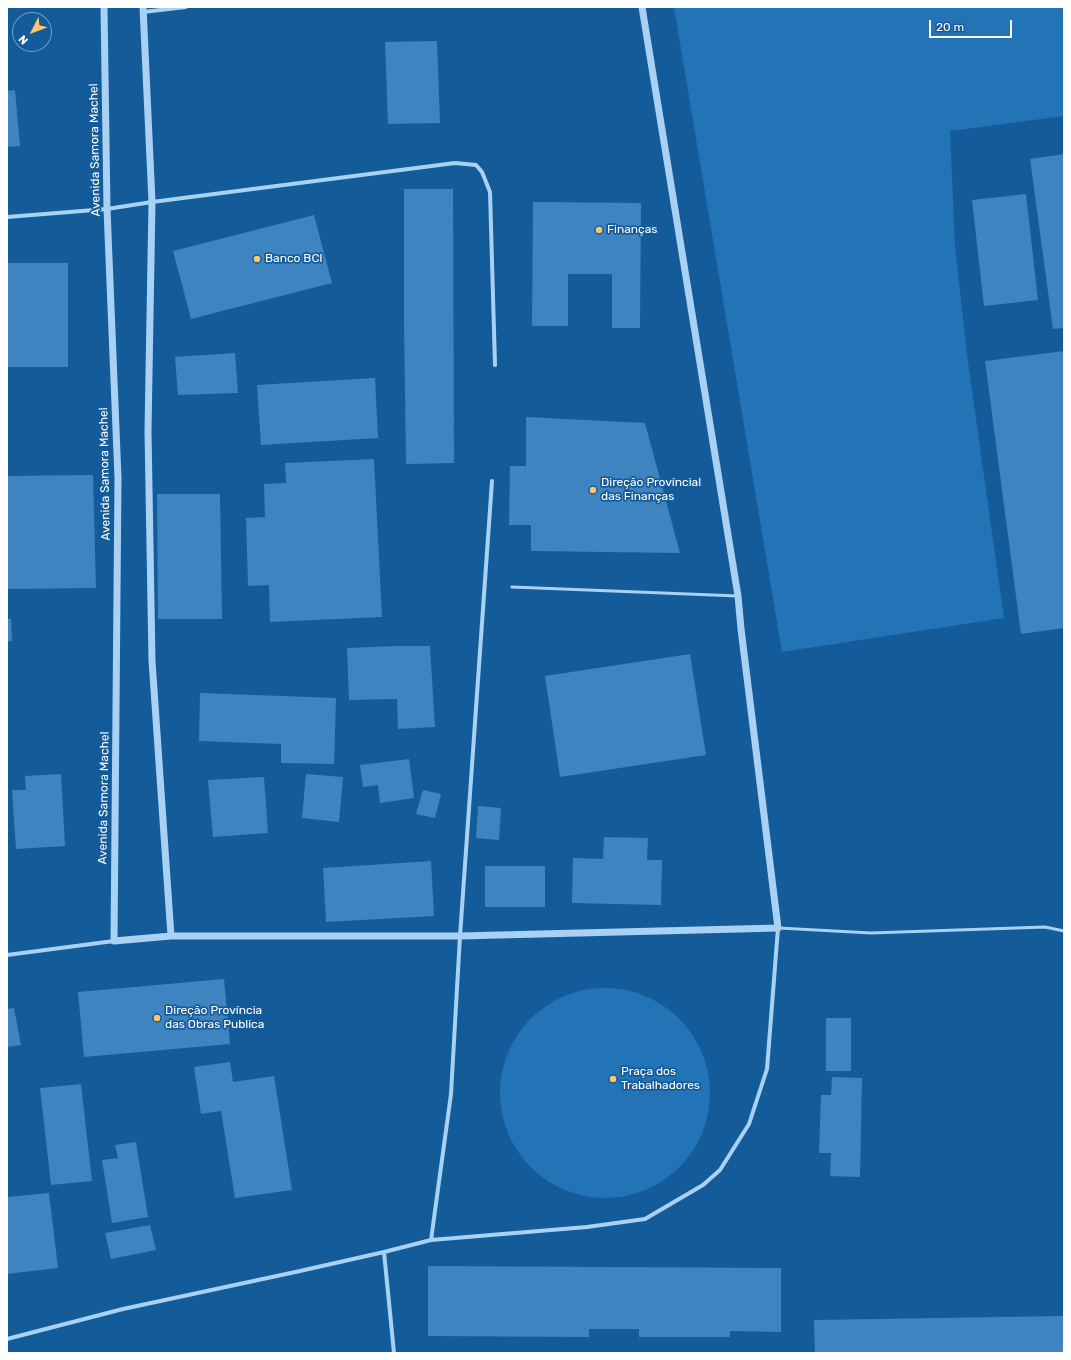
<!DOCTYPE html>
<html>
<head>
<meta charset="utf-8">
<style>
	body { margin:0 }
	#map { position:relative; width:1071px; height:1360px; overflow:hidden; background:#145b9a; font-family:Rubik,sans-serif }
	canvas { display:block }
	.frame { position:absolute; inset:0; border:8px solid #fff; pointer-events:none }
	.north { position:absolute; left:12px; top:12px; width:40px; height:40px; box-sizing:border-box; background:#145b9a; border:1px solid #729dc2; border-radius:50%; rotate:228deg; font-size:11px; font-weight:700; line-height:16px; text-align:center; color:#fff }
	.north::after { content:''; display:block; margin:auto; width:14px; height:18px; background:#ffc66a; clip-path:polygon(50% 0,100% 100%,50% 72%,0 100%) }
	.scale { position:absolute; left:929px; top:20px; width:83px; height:18px; box-sizing:border-box; border:2px solid #fff; border-top:0; padding-left:5px; font-size:12px; line-height:14px; white-space:nowrap; color:#fff; -webkit-text-stroke:3px #145b9a; paint-order:stroke }
</style>
</head>
<body>
<div id="map">
<canvas width="1071" height="1360"></canvas>
<div class="frame"></div>
<div class="north">N</div>
<div class="scale">20 m</div>
</div>
<script>
const ctx = document.querySelector('canvas').getContext('2d');
ctx.lineJoin = 'round';
function fillPath(path, color) { ctx.fillStyle = color; ctx.fill(path, 'evenodd'); }
function stroke(path, color, width, dash) { ctx.strokeStyle = color; ctx.lineWidth = width; ctx.lineCap = dash ? 'butt' : 'round'; ctx.setLineDash(dash || []); ctx.stroke(path); }
function label(font, color, halo, rows, align = 'center') {
  ctx.font = font + ' Rubik,sans-serif'; ctx.lineWidth = 3.5; ctx.setLineDash([]); ctx.textBaseline = 'middle'; ctx.strokeStyle = halo; ctx.fillStyle = color; for (const [text, x, y, turn = 0] of rows) {
    ctx.save(); ctx.translate(x, y); ctx.rotate((+turn || 0) * Math.PI / 180); ctx.textAlign = isNaN(turn) ? turn : align; if (halo) ctx.strokeText(text, 0, 0); ctx.fillText(text, 0, 0); ctx.restore();
  }
}
const green = new Path2D(`
	M674,7h390v109l-114,15 5,115 12,109 37,263 -222,34z
	M500 1093a105 105 0 1 1 210 0a105 105 0 1 1-210 0Z`);
const building = new Path2D(`
	M437,41l3,82 -52,1 -3,-82z
	M15,90l5,56 -13,1v-56z
	M1064,154v174l-11,1 -23,-170z
	M404,189h49l1,274 -48,1 -2,-140z
	M1026,194l12,106 -54,6 -12,-106z
	M533,202l108,1 -1,125h-28v-54h-44v52h-36z
	M314,215l18,68 -141,36 -18,-68z
	M7,263h61v104h-61z
	M1064,351v277l-43,6 -36,-273z
	M235,353l3,40 -60,2 -3,-38z
	M375,378l3,60 -117,7 -4,-60z
	M526,417l119,6 35,130 -149,-2v-26h-22l1,-59h16z
	M374,459l8,158 -112,5 -1,-37 -21,1 -2,-68 19,-1 -1,-33 22,-1 -1,-20z
	M93,475l3,113 -89,1v-113z
	M157,494h63l2,125h-64z
	M7,619h4l1,22 -5,1z
	M395,646h35l5,81 -37,2 -1,-30 -48,1 -2,-52z
	M690,654l16,101 -146,22 -15,-101z
	M200,693l136,5 -2,66 -53,-1v-19l-82,-3z
	M409,759l5,39 -34,5 -2,-18 -15,2 -3,-22z
	M61,774l4,72 -49,3 -4,-59h14l-1,-14z
	M306,774l37,3 -4,45 -37,-4z
	M264,777l4,56 -55,4 -5,-57z
	M423,790l18,4 -6,24 -19,-4z
	M478,806l23,2 -2,32 -23,-2z
	M604,837l44,1 -1,22h15l-1,45 -89,-2 1,-45 30,1z
	M431,861l3,55 -108,6 -3,-54z
	M485,866h60v41h-60z
	M224,979l6,65 -146,13 -6,-65z
	M14,1008l7,37 -14,2v-38z
	M826,1018h25v53h-25z
	M230,1062l3,20 41,-6 18,114 -57,8 -14,-87 -20,3 -7,-47z
	M832,1077l30,1 -2,99 -30,-1 1,-23h-12l2,-58h10z
	M81,1084l11,97 -41,4 -11,-97z
	M136,1142l12,75 -36,6 -10,-63 16,-2 -3,-13z
	M49,1193l9,75 -51,6v-77z
	M150,1225l6,25 -45,9 -6,-26z
	M428,1266l353,2v64l-51,-1v6h-91v-8h-50v8l-161,-1z
	M1064,1316v37h-249l-1,-33z`);
const service = new Path2D(`
	M512,587l226,9
	M779,928l92,5 174,-6 19,4`);
const minor = new Path2D(`
	M143,12l43,-5
	M7,217l100,-8 45,-7 303,-39 21,2 6,7 8,20 5,173
	M7,955l107,-14
	M431,1240l20,-146 9,-158 32,-455
	M384,1252l10,101
	M7,1339l116,-30 177,-38 84,-19 47,-12 156,-13 58,-8 58,-34 17,-15 29,-46 18,-55 11,-141`);
const tertiary = new Path2D(`
	M104,7l3,202 11,269 -4,463 57,-5h289l318,-8 -37,-299 -3,-33 -96,-589
	M143,7l9,195 -4,229 4,230 19,275`);
const markers = [
	[599,230,4,"#ffc66a"],
	[257,259,4,"#ffc66a"],
	[593,490,4,"#ffc66a"],
	[157,1018,4,"#ffc66a"],
	[613,1079,4,"#ffc66a"]
];
const streetNames = [
	["Avenida Samora Machel",95,150,-91],
	["Avenida Samora Machel",105,474,-91],
	["Avenida Samora Machel",104,798,-89]
];
const poiNames = [
	["Finanças",607,230],
	["Banco BCI",265,259],
	["Direção Províncial",601,483],
	["das Finanças",601,497],
	["Direção Província",165,1011],
	["das Obras Publica",165,1025],
	["Praça dos",621,1072],
	["Trabalhadores",621,1086]
];
fillPath(green, '#2374b7');
fillPath(building, '#3d84c1');
stroke(service, '#a8d1f3', 3);
stroke(minor, '#a8d1f3', 4);
stroke(tertiary, '#a8d1f3', 7);
for (const [x, y, r, color] of markers) { const dot = new Path2D(); dot.arc(x, y, r, 0, 2 * Math.PI); ctx.fillStyle = color; ctx.fill(dot); stroke(dot, '#145b9a', 1.5); }
label('12px', '#fff', '#145b9a', streetNames);
label('12px', '#fff', '#145b9a', poiNames, 'left');
</script>
</body>
</html>
